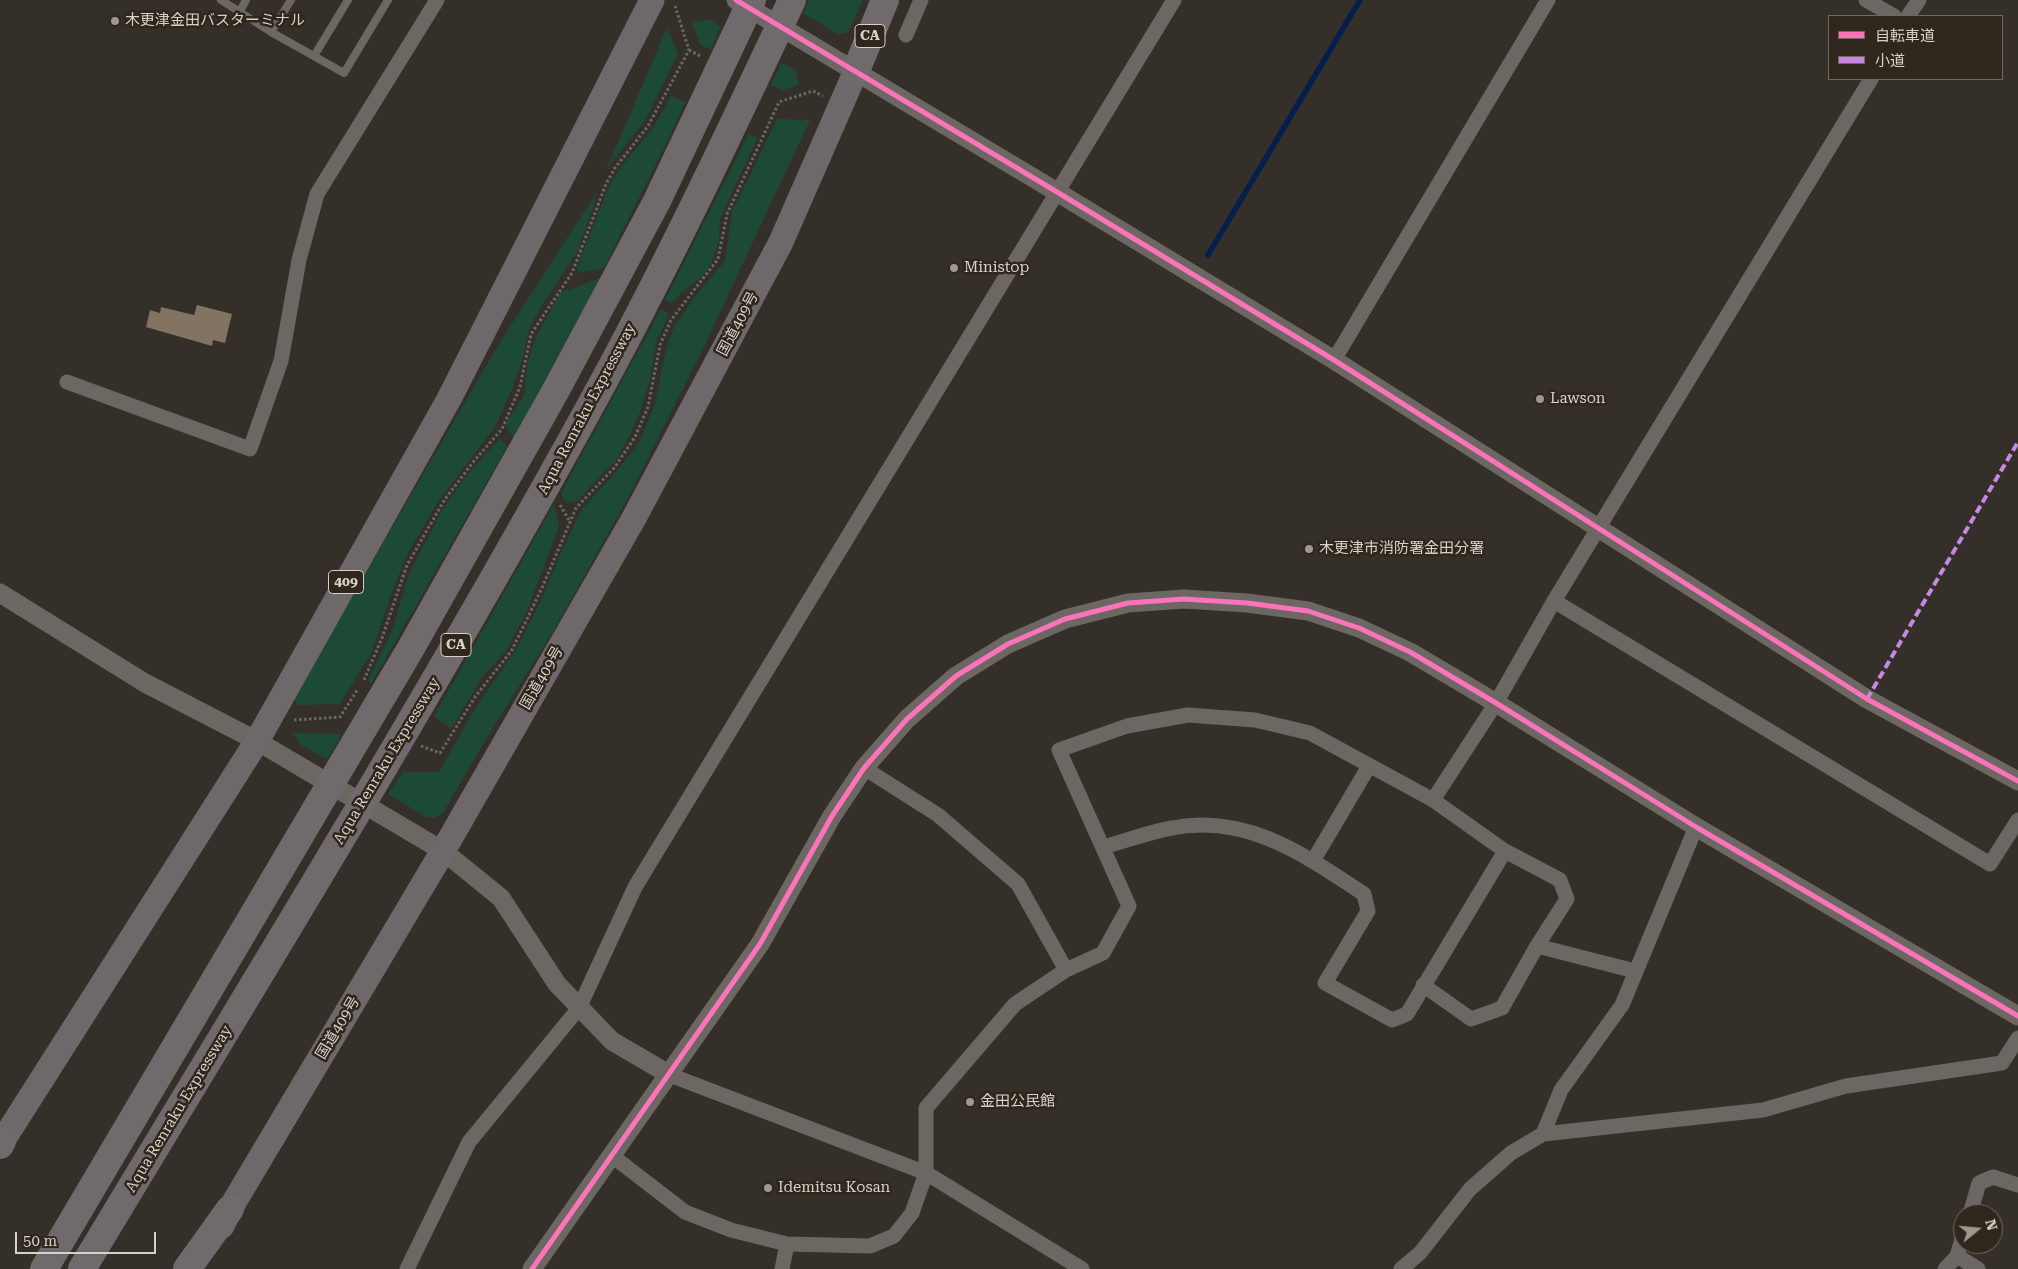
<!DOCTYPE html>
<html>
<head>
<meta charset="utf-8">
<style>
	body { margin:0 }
	#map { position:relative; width:2018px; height:1269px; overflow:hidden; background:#352f2a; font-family:"Roboto Serif","Noto Sans JP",serif }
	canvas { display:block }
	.legend { position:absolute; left:1828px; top:15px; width:175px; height:65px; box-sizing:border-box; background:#2f261c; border:1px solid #726a62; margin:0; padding:6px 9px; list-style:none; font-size:15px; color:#d7d1ca }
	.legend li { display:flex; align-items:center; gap:10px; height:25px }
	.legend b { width:25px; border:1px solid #726a62 }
	.north { position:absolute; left:1953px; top:1204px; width:50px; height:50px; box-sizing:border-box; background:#2f261c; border:1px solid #726a62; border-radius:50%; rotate:73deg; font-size:14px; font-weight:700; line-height:20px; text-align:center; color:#d7d1ca }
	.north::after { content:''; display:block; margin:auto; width:18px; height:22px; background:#9e9892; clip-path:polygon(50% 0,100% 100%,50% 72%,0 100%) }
	.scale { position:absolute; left:15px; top:1232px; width:141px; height:22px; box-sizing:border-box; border:2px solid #d7d1ca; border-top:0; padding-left:6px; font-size:15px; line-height:18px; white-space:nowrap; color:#d7d1ca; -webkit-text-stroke:4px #2f261c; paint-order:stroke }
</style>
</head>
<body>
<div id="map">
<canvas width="2018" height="1269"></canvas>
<ul class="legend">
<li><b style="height:6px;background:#fb73b8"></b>自転車道</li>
<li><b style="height:6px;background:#c787e3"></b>小道</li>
</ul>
<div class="north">N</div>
<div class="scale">50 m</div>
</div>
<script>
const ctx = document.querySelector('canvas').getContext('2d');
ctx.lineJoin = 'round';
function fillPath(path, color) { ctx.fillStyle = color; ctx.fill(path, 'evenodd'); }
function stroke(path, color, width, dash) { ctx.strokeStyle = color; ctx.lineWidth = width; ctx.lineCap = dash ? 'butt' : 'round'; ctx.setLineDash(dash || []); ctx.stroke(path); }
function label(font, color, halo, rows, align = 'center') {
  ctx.font = font + ' "Roboto Serif","Noto Sans JP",serif'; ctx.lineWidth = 5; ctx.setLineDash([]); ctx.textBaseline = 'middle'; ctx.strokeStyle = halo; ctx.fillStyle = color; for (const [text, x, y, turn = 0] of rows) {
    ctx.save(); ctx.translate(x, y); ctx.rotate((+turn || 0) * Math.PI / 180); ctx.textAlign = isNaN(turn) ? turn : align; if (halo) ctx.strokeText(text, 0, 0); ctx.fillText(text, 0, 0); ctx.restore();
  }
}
const green = new Path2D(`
	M809,0h54l-15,32 -10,2 -35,-21z
	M708,19l13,8 -10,22 -11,-4 -8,-22z
	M667,28l11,26 -32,65 -40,51z
	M781,63l15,7 3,15 -16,5 -12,-5z
	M671,96l14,6 -13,30 -68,136 -25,5 -2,-6 32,-81 11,-18 33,-40z
	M777,119l33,1 -110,235 -72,143 -74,132 -74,119 -37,64 -9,5 -8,-1 -38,-23 15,-22h36l38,-67 39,-55 27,-53 14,-36 25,-52 32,-35 25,-31 16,-40 11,-54 8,-22 23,-33 28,-33 7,-49z
	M748,135l10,2 -38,82 -1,22 -7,20 -9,15 -22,17 -9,10 -7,-3z
	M597,192l-4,16 -16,44 -38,58 -10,19 -7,32 -10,28 -17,38 -58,76 -30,52 -15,37 -20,59 -32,53 -42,1 -5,-7 207,-356z
	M600,278l-86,159 -7,-8 -1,-6 18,-28 4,-34 8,-24 24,-44z
	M661,309l8,5 -12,26 -7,40 -10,32 -9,21 -14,26 -40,42 -11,2 -5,-10z
	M500,438l7,9 -136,237 -3,-4 24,-49 17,-57 36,-69 23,-31z
	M554,504l5,22 -32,85 -21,40 -24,26 -31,52 -17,-13z
	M293,733l49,1 -15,25 -26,-14z`);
const stream = new Path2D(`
	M1208,255l152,-255`);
const building = new Path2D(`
	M197,305l35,9 -7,29 -12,-3 -1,6 -66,-19 4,-17 10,3 1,-6 33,8z`);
const path = new Path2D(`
	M689,50l11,6
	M560,505l10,17
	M364,680l18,-42 25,-73 38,-66 29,-38 28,-32 18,-42 11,-53 41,-61 34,-89 9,-16 33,-42 41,-76 -14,-44
	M294,720l46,-3 18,-28
	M421,746l19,7 35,-56 37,-47 30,-62 34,-80 38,-40 21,-31 13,-30 12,-62 11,-25 47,-61 9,-45 52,-112 34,-11 10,5`);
const service = new Path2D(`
	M221,0l50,32 73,41 44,-73
	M240,11l6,-11
	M271,32l20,-32
	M314,56l34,-56`);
const minor = new Path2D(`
	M1866,0l28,16
	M1908,16l11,-16
	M906,35l15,-35
	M1334,360l214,-360
	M67,382l183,67 31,-88 18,-101 18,-66 120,-194
	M1554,601l436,263 28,-44
	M864,768l74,47 80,69 48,86
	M1433,800l63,-97 58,-102 317,-522
	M1103,847c23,-6 46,-15 69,-19 75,-15 134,28 192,66l4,17 -43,72 67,37 15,-6 98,-163
	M1313,861l56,-95
	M1423,985l48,34 31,-11 35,-62 98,25
	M670,1075l256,98 156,96
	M1543,1134l18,-44 61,-85 74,-178
	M611,1155l74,57 46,18 56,14 83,2 24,-10 18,-23 14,-40v-65l89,-104 51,-34 37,-17 26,-47 -70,-156 68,-24 61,-11 67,5 55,13 123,67 72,51 55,29 7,19 -30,47
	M1970,1214l9,-31 14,-6 25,8
	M1957,1256l21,13
	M407,1269l62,-127 110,-134 56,-121 539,-887
	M782,1269l5,-25
	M1401,1269l19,-16 50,-64 41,-36 32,-19 220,-24 83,-24 156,-23 16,-25
	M1945,1269l12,-13 6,-20`);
const tertiary = new Path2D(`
	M736,0l321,192 277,168 533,339 151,82
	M0,593l145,90 112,58 186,110 58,47 56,86 55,57 58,34
	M532,1269l228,-325 72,-128 32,-48 43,-49 49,-43 52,-32 57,-25 63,-16 56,-4 63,4 61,8 51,17 51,24 86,51 200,124 322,189`);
const trunk = new Path2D(`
	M0,1145l257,-404 192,-342 203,-399
	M222,1226l8,-17 213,-358 191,-333 147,-276 74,-169`);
const motorway = new Path2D(`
	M855,73l30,-73
	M0,1145l2,-4
	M44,1269l367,-621 145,-258 101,-189 95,-201
	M82,1269c171,-284 345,-566 505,-857 74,-134 140,-273 205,-412
	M187,1269l43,-60`);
const quiet = new Path2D(`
	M1867,699l151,-257`);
const cycleway = new Path2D(`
	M736,0l321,192 277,168 533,339 151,82
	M532,1269l228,-325 72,-128 32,-48 43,-49 49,-43 52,-32 57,-25 63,-16 56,-4 63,4 61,8 51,17 51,24 86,51 200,124 322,189`);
const markers = [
	[115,21,5,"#9e9892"],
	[954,268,5,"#9e9892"],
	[1540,399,5,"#9e9892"],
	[1309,549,5,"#9e9892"],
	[970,1102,5,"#9e9892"],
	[768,1188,5,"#9e9892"]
];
const shields = [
	[870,36,30],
	[346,582,35],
	[456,645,30]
];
const shieldNames = [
	["CA",870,36],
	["409",346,582],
	["CA",456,645]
];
const poiNames = [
	["木更津金田バスターミナル",125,21],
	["Ministop",964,268],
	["Lawson",1550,399],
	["木更津市消防署金田分署",1319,549],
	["金田公民館",980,1102],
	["Idemitsu Kosan",778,1188]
];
const streetNames = [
	["国道409号",738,324,-62],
	["Aqua Renraku Expressway",587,409,-62],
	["国道409号",542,678,-60],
	["Aqua Renraku Expressway",387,761,-59],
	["国道409号",338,1028,-59],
	["Aqua Renraku Expressway",179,1109,-59]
];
fillPath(green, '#1d4a37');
stroke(stream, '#051f4c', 5.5);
fillPath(building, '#837461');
stroke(path, '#6b6864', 3, [2.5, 2.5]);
stroke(service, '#6c6762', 8);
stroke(minor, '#6c6762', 15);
stroke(tertiary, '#6c6762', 19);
stroke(trunk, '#6e686a', 25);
stroke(motorway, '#716a6d', 28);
stroke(quiet, '#c787e3', 4, [8, 4]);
stroke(cycleway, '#fb73b8', 5);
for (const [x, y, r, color] of markers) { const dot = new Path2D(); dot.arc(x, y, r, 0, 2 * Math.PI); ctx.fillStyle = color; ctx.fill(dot); stroke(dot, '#2f261c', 2); }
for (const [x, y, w] of shields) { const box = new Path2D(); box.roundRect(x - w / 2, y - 11.5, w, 23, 4); ctx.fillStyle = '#2f261c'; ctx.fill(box); stroke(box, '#d7d1ca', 1); }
label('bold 14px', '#d7d1ca', null, shieldNames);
label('15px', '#d7d1ca', '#2f261c', poiNames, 'left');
label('15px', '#d7d1ca', '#2f261c', streetNames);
</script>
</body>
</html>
